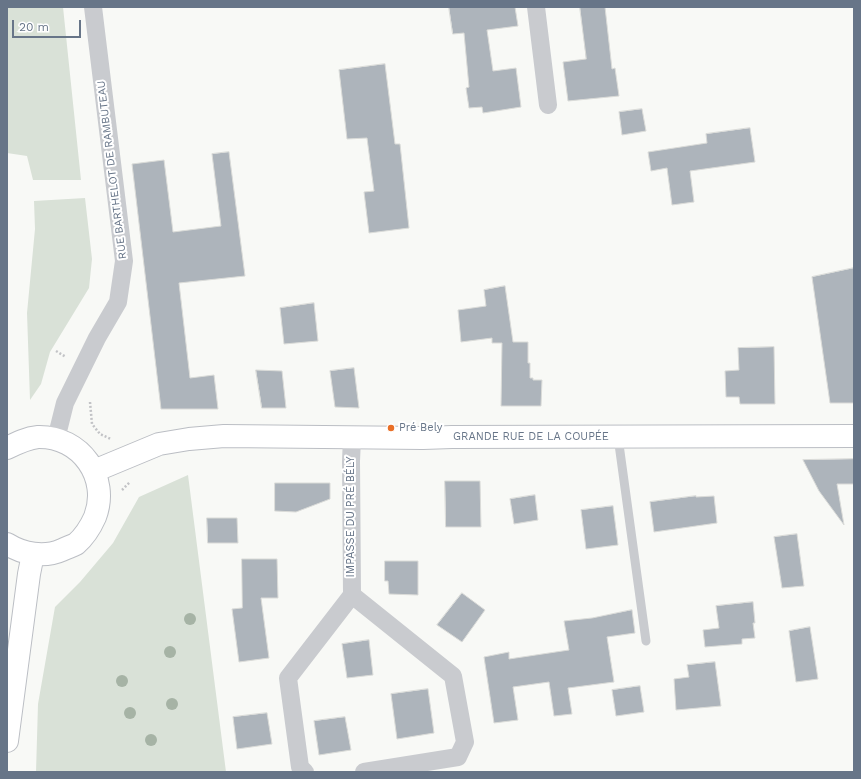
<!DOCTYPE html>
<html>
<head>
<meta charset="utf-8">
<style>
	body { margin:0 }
	#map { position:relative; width:861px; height:779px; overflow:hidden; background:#f8f9f6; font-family:"Work Sans",sans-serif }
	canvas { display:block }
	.frame { position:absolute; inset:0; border:8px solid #677588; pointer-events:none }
	.scale { position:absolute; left:12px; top:20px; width:69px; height:18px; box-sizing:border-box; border:2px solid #677588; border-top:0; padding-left:5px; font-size:12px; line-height:14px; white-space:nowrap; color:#677588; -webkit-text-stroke:3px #fff; paint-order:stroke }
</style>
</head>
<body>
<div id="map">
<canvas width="861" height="779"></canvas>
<div class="frame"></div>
<div class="scale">20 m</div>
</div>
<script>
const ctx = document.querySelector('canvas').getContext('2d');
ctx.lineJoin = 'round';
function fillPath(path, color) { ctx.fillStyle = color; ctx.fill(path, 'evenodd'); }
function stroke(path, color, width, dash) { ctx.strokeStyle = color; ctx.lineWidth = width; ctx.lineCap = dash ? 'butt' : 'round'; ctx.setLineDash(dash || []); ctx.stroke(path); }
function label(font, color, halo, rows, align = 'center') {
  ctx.font = font + ' "Work Sans",sans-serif'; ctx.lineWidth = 4; ctx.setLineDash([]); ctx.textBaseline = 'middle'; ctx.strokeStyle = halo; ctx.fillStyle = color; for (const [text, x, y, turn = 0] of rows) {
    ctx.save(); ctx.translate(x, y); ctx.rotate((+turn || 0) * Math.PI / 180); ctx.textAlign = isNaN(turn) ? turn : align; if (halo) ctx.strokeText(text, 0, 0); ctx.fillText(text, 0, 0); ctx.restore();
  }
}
const green = new Path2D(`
	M7,7h56l18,173h-48l-6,-24 -20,-3z
	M85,198l7,61 -3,29 -39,64 -9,32 -11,16 -3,-87 8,-84 -1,-28z
	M188,475l38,297h-190l2,-68 17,-97 25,-25 33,-39 26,-46z`);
const building = new Path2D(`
	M449,7h66l3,19 -31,4 6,41 23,-3 5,39 -38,6 -1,-6 -13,1 -3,-20 3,-1 -5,-54 -11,1z
	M580,7h25l7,62 3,-1 4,28 -51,5 -5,-39 23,-3z
	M385,64l10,80h5l9,84 -40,5 -5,-41 10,-1 -7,-53 -20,1 -8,-69z
	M642,109l4,22 -24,4 -3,-23z
	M750,128l5,34 -65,9 4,31 -22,3 -5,-37 -16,3 -3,-19 59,-9 -1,-9z
	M229,152l16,124 -66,7 11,95 24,-3 4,34h-57l-29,-245 32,-4 9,72 48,-6 -9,-72z
	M854,268v135h-24l-18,-126z
	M505,286l8,56h15v21h2v15h3v2h9l-1,26h-40l1,-63h-10v-5l-31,4 -3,-32 28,-4 -2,-16z
	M314,303l4,38 -34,3 -4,-36z
	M774,347l1,57h-35l-1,-7h-13l-1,-26 14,-1 -1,-22z
	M354,368l5,40 -24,-1 -5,-36z
	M256,370l26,1 4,37h-24z
	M854,459v25h-17l7,41 -25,-34 -16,-31z
	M445,481h35l1,46h-35z
	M275,483h55v16l-34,13 -21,-1z
	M535,495l3,25 -24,4 -4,-25z
	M696,496v1l18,-1 3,27 -63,9 -4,-30z
	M613,506l5,39 -32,4 -5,-39z
	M207,518h30l1,25h-30z
	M797,534l7,52 -22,2 -8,-51z
	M242,559h35l1,39h-17l8,60 -30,4 -7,-53 10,-1z
	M385,561h33v34l-29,-1 -1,-13h-3z
	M462,593l23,17 -23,32 -25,-17z
	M753,602l2,21h-2l2,15 -13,1v5l-37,3 -2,-17 16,-2 -3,-22z
	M632,610l3,23 -28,4 7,45 -46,6 4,26 -18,2 -5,-34 -36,5 5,33 -24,3 -10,-66 25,-5v7l60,-9 -5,-29 28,-3z
	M810,627l8,52 -22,3 -7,-51z
	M369,640l4,35 -26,3 -5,-34z
	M715,662l6,44 -45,4 -2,-31 15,-2 -2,-12z
	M640,686l4,26 -28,4 -4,-26z
	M428,689l6,44 -37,6 -6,-45z
	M267,713l5,31 -35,5 -4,-32z
	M345,717l6,33 -32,5 -5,-34z`);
const path = new Path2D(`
	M56,351l10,6
	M90,402l2,22 8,10 11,5
	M122,490l8,-8`);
const service = new Path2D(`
	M618,437l28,204`);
const minor = new Path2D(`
	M536,7l12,98
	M56,439l9,-36 32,-65 21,-36 6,-41 -31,-254
	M352,595l101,81 12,66 -7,15 -94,15
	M305,772l-5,-5 -12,-89 64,-83 -1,-134 1,-23`);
const secondary = new Path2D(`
	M7,448c10,-5 20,-10 31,-11 43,-1 72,41 57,80 -4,9 -11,20 -19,27 -4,2 -10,4 -14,6 -18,8 -39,4 -55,-6
	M94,471l65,-27 30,-5 35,-3 199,2 29,-1 402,-1
	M7,741l22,-167 4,-20`);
const trees = [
	[190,619],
	[170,652],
	[122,681],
	[172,704],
	[130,713],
	[151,740]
];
const markers = [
	[391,428,4,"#e96f26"]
];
const streetNames = [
	["RUE BARTHELOT DE RAMBUTEAU",112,170,-97],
	["GRANDE RUE DE LA COUPÉE",531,437],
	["IMPASSE DU PRÉ BÉLY",351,517,-90]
];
const poiNames = [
	["Pré Bely",399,428]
];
fillPath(green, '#d9e1d7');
fillPath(building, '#adb4bb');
stroke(building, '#dadbd8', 1);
stroke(secondary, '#bbbec4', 24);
stroke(path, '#c2c3c6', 2.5, [2, 2]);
stroke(service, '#c9cbcf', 9);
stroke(minor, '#c9cbcf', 18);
stroke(secondary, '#fff', 22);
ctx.fillStyle = '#a6b3a5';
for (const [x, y] of trees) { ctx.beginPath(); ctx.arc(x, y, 6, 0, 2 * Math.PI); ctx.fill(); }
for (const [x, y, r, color] of markers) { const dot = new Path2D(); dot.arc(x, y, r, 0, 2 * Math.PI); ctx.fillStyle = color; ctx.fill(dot); stroke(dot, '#fff', 1.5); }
label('11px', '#677588', '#fff', streetNames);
label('11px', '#677588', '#fff', poiNames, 'left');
</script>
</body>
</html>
